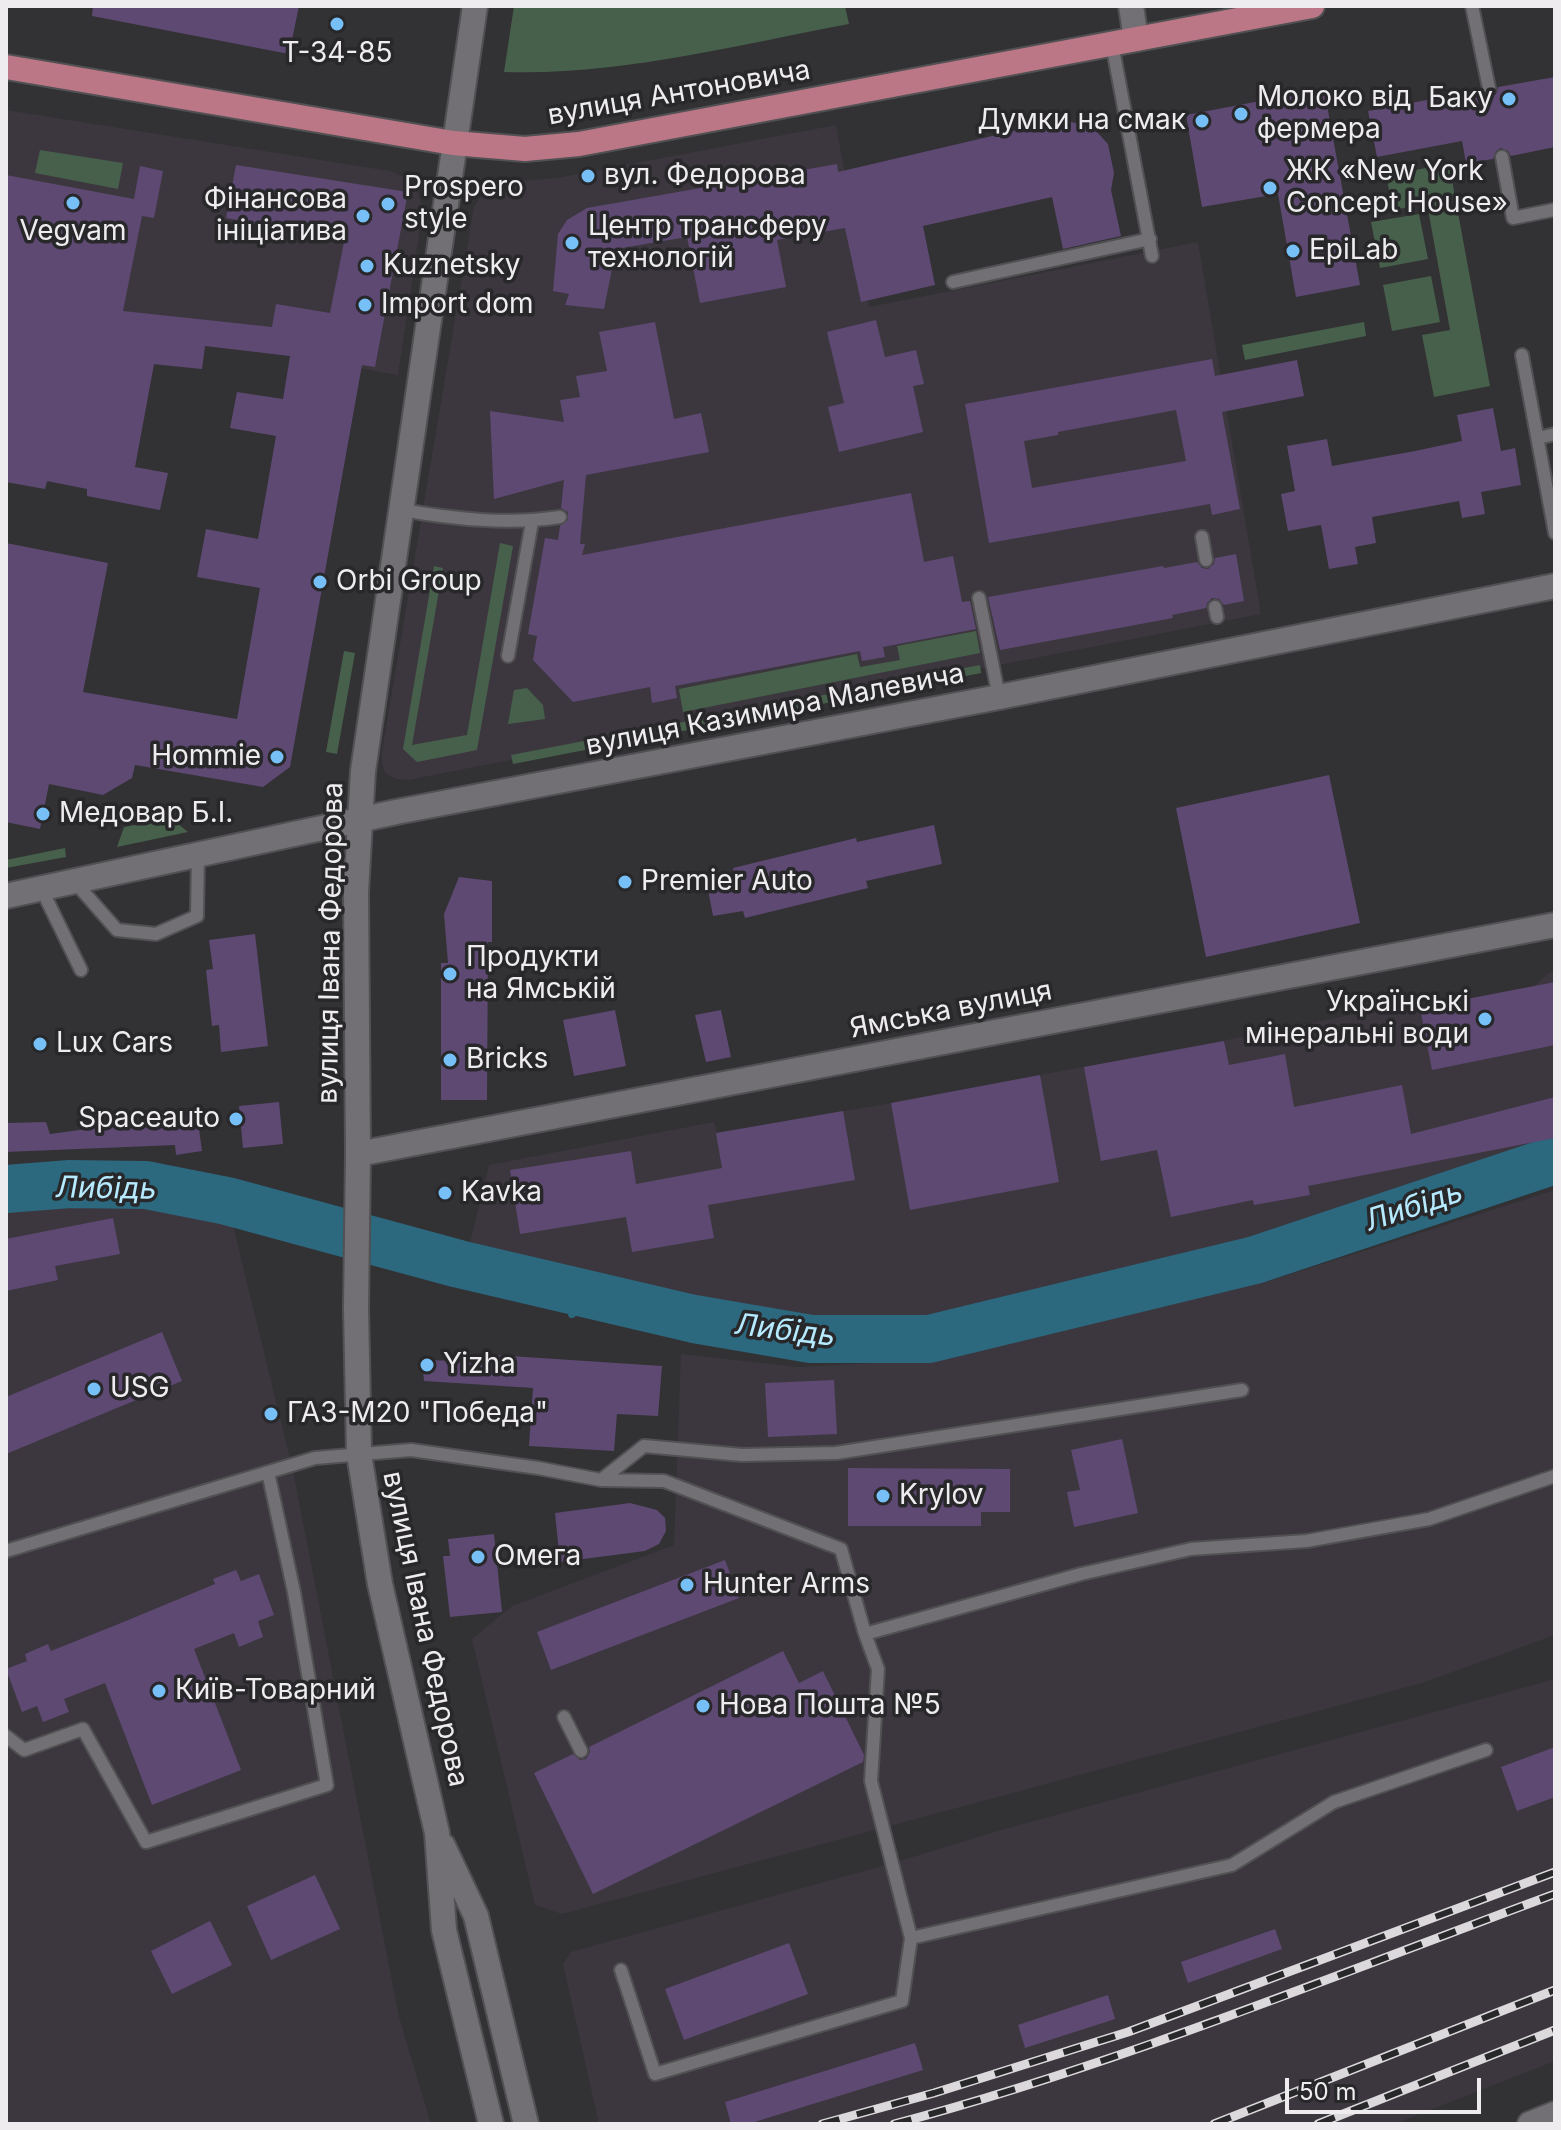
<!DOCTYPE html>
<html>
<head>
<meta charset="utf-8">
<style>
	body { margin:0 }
	#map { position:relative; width:1561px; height:2130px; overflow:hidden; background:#323134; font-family:Inter,sans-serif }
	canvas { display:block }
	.frame { position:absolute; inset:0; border:8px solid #eeecee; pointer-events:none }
	.scale { position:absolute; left:1285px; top:2078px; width:196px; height:36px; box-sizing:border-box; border:4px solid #eeecee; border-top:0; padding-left:10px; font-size:24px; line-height:28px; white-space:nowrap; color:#eeecee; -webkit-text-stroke:6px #28272a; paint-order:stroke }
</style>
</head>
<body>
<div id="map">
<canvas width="1561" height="2130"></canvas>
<div class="frame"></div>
<div class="scale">50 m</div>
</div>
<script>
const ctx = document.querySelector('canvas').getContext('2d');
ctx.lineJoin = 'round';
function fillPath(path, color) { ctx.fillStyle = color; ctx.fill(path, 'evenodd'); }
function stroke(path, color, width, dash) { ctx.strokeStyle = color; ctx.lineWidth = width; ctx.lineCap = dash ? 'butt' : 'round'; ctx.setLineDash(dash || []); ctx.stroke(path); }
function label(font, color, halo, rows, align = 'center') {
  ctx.font = font + ' Inter,sans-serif'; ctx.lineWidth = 7; ctx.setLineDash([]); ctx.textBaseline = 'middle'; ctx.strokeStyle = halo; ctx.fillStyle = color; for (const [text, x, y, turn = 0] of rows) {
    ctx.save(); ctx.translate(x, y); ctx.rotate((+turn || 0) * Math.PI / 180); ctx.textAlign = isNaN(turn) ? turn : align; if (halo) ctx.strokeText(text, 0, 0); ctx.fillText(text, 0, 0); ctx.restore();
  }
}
const built = new Path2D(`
	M6,110l384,61 15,7 12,14 6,16 -25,167 -108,-19 -85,-10 -3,23 -48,-4 -19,102 25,43 -73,-14v-7l-39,-8 -3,8 -39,-7z
	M836,125l33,182 329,-65 63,372 -853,166 -11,-1 -12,-6 -3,-10v-12l92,-544 10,-15 12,-6 24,-5 37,-3z
	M1555,968v182l-120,31 -186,64 -325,78h-106l-138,-23 -211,-53 20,-82 225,-43 3,11 174,-30 367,-69 146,-30 16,4 114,-22z
	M70,1184l157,17 66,270 106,546 32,107h-425v-935z
	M1555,1190v445l-133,48 -860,231 -27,-9 -63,-266 40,-33 162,-61 7,-191 117,13 132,-7 339,-79z
	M1555,1679v382l-161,63h-795l-36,-160 8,-12 322,-89 108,-33z`);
const green = new Path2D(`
	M514,6h331l4,18c-113,21 -230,52 -345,48z
	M40,150l83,13 -5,26 -83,-16z
	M1449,164l41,222 -56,11 -12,-62 28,-5 -23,-126 -34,6 -7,-35z
	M1419,214l9,45 -48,9 -9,-46z
	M1431,276l9,46 -48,9 -9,-46z
	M1364,322l2,14 -121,24 -3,-15z
	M500,543l13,3 -36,204 -60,12 -14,-13 31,-183 9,2 -31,177 55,-10z
	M976,631l4,22 -297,59 -4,-23 178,-35 3,13 40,-7 -3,-14z
	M344,651l11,2 -18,101 -11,-2z
	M980,665l1,8 -468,91 -2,-9z
	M527,688l16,17 2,14 -37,5 6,-34z
	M171,818l17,14 -71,15 7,-20z
	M65,848l1,9 -60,11v-8z`);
const stream = new Path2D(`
	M568,1290l4,24`);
const river = new Path2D(`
	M6,1189l64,-5 76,1 81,16 232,63 235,55 117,20h118l326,-79 300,-100`);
const building = new Path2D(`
	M93,6h206l-10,48 -197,-38z
	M1555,77v70l-44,9 -3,-5 -7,-3 -5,3 -3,8 -27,4 -4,-22 -85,16 -9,-46 112,-21 3,4 7,3 6,-3 2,-7z
	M1324,89l36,196 -64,12 -18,-103 -76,13 -16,-92z
	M1067,121l17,4 13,7 11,12 6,29 -3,17 10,46 -58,13 -11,-52 -129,29 12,59 -74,17 -16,-74 -68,12 9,47 -86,16 -13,-66 -71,12 -12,60 -39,-4 4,-11 -16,-3 5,-57 9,-14 20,-12 250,-44 1,8 214,-50z
	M236,165l172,27 -33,175 -13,-2 -72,402 -27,20 -128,-22 -3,13 -29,17 -54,-11 -9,45 -34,-7v-279l102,20 -25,129 154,27 23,-131 -63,-11 9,-48 52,10 18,-103 -46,-8 7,-36 46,7 7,-43 -85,-10 -3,23 -48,-5 -19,103 33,6 -8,37 -73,-14v-7l-40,-8 -2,8 -39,-7v-307l128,24 6,-33 23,5 -9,47 -12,-2 -19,95 149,16 4,-23 54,9 15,-76 -97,-12 1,-3 -23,-4z
	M876,320l9,37 31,-7 8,34 -11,2 10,46 -84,20 -11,-45 16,-4 -17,-71z
	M655,322l19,97 27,-6 8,39 -123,23 -6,69h5l-3,11 329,-62 13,69 29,-6 9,46 8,-1 6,28 -93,18 2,10 -23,4 -2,-10 -185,35 2,12 -25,5 -2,-16 -77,15 -40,-42 4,-24 -9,-2 17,-96 13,2 2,-14 8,-6v-8l-7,-4 3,-28 -70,19 -4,-88 74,11 -4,-22 20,-3 -4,-21 31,-5 -8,-39z
	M1212,359l3,17 82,-16 7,36 -82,16 18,97 -28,6 -2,-11 -221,39 -24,-139zM1176,410l10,51 -154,27 -8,-47 34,-6v-3z
	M1493,408l8,43 14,-3 6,37 -40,7 4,22 -23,4 -3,-17 -87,16 4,26 -21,4 3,17 -29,5 -8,-44 -33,6 -7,-37 14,-3 -8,-45 40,-7 5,27 83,-15 47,-10 -5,-26z
	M1236,554l8,47 -20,4 -5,-6 -7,-1 -5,5 -1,5 -34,7 1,3 -173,32 -12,-53 175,-31 1,2 33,-6 5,6 6,1 6,-5 1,-6z
	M1329,775l31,148 -154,34 -30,-149z
	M934,825l8,39 -76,17 2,7 -123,30 -2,-7 -30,5 -7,-37 28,-5 -1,-6 123,-30 1,4z
	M459,877l33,4v61h-4l-1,158h-46v-137h7l-4,-49z
	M255,934l13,112 -47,6 -2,-27 -7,1 -6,-56 7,-1 -4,-29z
	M1555,982v63l-123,25 -12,-62z
	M615,1010l11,56 -52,10 -11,-56z
	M721,1010l10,47 -25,5 -11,-47z
	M1224,1041l5,24 56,-11 9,53 108,-22 9,49 144,-37v41l-247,48 2,9 -56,10 -1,-5 -82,17 -14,-67 -56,11 -17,-94z
	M1040,1075l19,107 -149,28 -19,-107z
	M279,1102l4,42 -40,4 -4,-42z
	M843,1111l12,69 -147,25 6,33 -82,14 -6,-35 -106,17 -10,-64 121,-19 5,33 86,-16 -6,-35z
	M197,1114l5,37 -26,4 -1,-10 -169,7v-29l40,-1 4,12z
	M113,1218l7,36 -65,12 3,14 -52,11v-52z
	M162,1332l20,49 -176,73v-57z
	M465,1353l197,13 -4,50 -41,-2 -3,37 -85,-5 4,-58 -109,-7 -2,-21 43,1z
	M834,1380l3,54 -69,3 -3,-54z
	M1122,1439l16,74 -64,14 -7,-35 13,-2 -9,-40z
	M848,1468l162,1v43h-29v14h-133z
	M630,1503l27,7 8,8 1,13 -7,13 -14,7 -85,11 -5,-49z
	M494,1534l8,78 -52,5 -7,-61h7l-2,-17z
	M725,1560l14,38 -188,72 -14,-38z
	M236,1570l5,11 18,-7 15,41 -16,6 5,16 -24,10 -5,-14 -40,16 47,121 -89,35 -47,-122 -41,16 5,13 -26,10 -6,-16 -15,6 -16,-43 21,-8 -2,-7 23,-10 3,7 70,-28 94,-39 -2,-5z
	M783,1651l16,32 24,-12 41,84 -1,7 -270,132 -59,-121 39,-19 7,6 6,-1 4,-7 -1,-5z
	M1555,1747v50l-38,14 -16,-44z
	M315,1875l25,54 -69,31 -24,-54z
	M210,1921l22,44 -60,29 -21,-43z
	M1275,1929l7,20 -94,34 -7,-21z
	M789,1943l19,51 -124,46 -19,-51z
	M1108,1995l7,24 -90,29 -7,-23z
	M915,2043l8,27 -175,54h-17l-6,-22z`);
const lane = new Path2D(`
	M1472,6l17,82
	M1112,44l40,212
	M1502,157l11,61 40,-8
	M953,282l197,-43
	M1522,355l33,178
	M1538,438l17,-4
	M402,510c52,9 106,15 158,7
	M1202,537l4,23
	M979,598l20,99
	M1215,607l2,10
	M508,656l24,-134
	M74,881l43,49 39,4 41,-18 1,-61
	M41,888l40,82
	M601,1480l43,-34 98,9 94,-2 406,-63
	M6,1551l309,-93 96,-8 127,18 63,12 63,1 177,68 24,85 13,35 -7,112 40,157 -9,63 -247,73 -34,-104
	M865,1634l216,-60 110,-25 115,-8 123,-22 126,-43
	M564,1717l17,34
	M6,1736l18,14 59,-21 63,113 181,-57 -33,-193 -26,-120
	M911,1938l321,-73 102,-63 152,-52`);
const street = new Path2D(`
	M1131,6l5,33
	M358,1154l1197,-229`);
const secondary = new Path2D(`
	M475,6l-112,765 -7,121 2,262 -2,155 3,145 21,130 57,249 7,97 47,194
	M6,896l390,-84 603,-115 556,-111
	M443,1846l33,70 50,208
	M1530,2124l25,-10`);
const primary = new Path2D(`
	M6,67l447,76 72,6 54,-5 733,-138`);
const rail = new Path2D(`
	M822,2124l112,-31 194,-61 427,-160
	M894,2124c223,-59 444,-150 661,-230
	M1214,2124l341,-134
	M1318,2124l237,-94`);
const markers = [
	[337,24,8,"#76c0f7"],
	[1509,99,8,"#76c0f7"],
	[1241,114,8,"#76c0f7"],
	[1202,121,8,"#76c0f7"],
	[588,176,8,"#76c0f7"],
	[1270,188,8,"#76c0f7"],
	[73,203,8,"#76c0f7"],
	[388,204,8,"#76c0f7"],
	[363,216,8,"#76c0f7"],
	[572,243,8,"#76c0f7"],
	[1293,251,8,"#76c0f7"],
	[367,266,8,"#76c0f7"],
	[365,305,8,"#76c0f7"],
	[320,582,8,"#76c0f7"],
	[277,757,8,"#76c0f7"],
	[43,814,8,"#76c0f7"],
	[625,882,8,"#76c0f7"],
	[450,974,8,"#76c0f7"],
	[1485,1019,8,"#76c0f7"],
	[40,1044,8,"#76c0f7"],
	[450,1060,8,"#76c0f7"],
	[236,1119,8,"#76c0f7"],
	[445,1193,8,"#76c0f7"],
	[427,1365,8,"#76c0f7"],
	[94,1389,8,"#76c0f7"],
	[271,1414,8,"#76c0f7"],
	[883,1496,8,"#76c0f7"],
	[478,1557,8,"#76c0f7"],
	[687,1585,8,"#76c0f7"],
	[159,1691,8,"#76c0f7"],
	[703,1706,8,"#76c0f7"]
];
const poiNames = [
	["Т-34-85",337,54,"center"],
	["Молоко від",1257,98],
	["фермера",1257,130],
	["Баку",1493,99,"right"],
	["Думки на смак",1186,121,"right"],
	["ЖК «New York",1286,172],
	["Concept House»",1286,204],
	["вул. Федорова",604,176],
	["Prospero",404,188],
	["style",404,220],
	["Фінансова",347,200,"right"],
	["ініціатива",347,232,"right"],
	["Центр трансферу",588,227],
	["технологій",588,259],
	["Vegvam",73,232,"center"],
	["EpiLab",1309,251],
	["Kuznetsky",383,266],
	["Import dom",381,305],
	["Orbi Group",336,582],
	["Hommie",261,757,"right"],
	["Медовар Б.І.",59,814],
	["Premier Auto",641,882],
	["Продукти",466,958],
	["на Ямській",466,990],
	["Українські",1469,1003,"right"],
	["мінеральні води",1469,1035,"right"],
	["Lux Cars",56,1044],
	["Bricks",466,1060],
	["Spaceauto",220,1119,"right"],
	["Kavka",461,1193],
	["Yizha",443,1365],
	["USG",110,1389],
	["ГАЗ-М20 \"Победа\"",287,1414],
	["Krylov",899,1496],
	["Омега",494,1557],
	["Hunter Arms",703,1585],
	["Київ-Товарний",175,1691],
	["Нова Пошта №5",719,1706]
];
const streetNames = [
	["вулиця Антоновича",679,93,-10],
	["вулиця Казимира Малевича",775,710,-11],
	["вулиця Івана Федорова",331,943,-89],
	["Ямська вулиця",951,1010,-11],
	["вулиця Івана Федорова",425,1629,78]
];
const waterNames = [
	["Либідь",106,1189,1],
	["Либідь",1414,1207,-18],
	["Либідь",785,1331,7]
];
fillPath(built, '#3c373f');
fillPath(green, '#47604b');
stroke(stream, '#2c687e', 8);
stroke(river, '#2c687e', 48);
fillPath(building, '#5d4972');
stroke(lane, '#515052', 16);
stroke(street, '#515052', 28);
stroke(secondary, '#515052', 28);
stroke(primary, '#515052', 28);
stroke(lane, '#727074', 12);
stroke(street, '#727074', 24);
stroke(secondary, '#727074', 24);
stroke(primary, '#bc7787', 24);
stroke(rail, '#dbd9db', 9);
stroke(rail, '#28272a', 6, [18]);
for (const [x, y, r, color] of markers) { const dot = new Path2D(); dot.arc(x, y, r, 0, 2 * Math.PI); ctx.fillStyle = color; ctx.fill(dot); stroke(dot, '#28272a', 3); }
label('28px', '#eeecee', '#28272a', poiNames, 'left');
label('28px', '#eeecee', '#28272a', streetNames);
label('italic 30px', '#b6eaff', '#28272a', waterNames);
</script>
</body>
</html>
